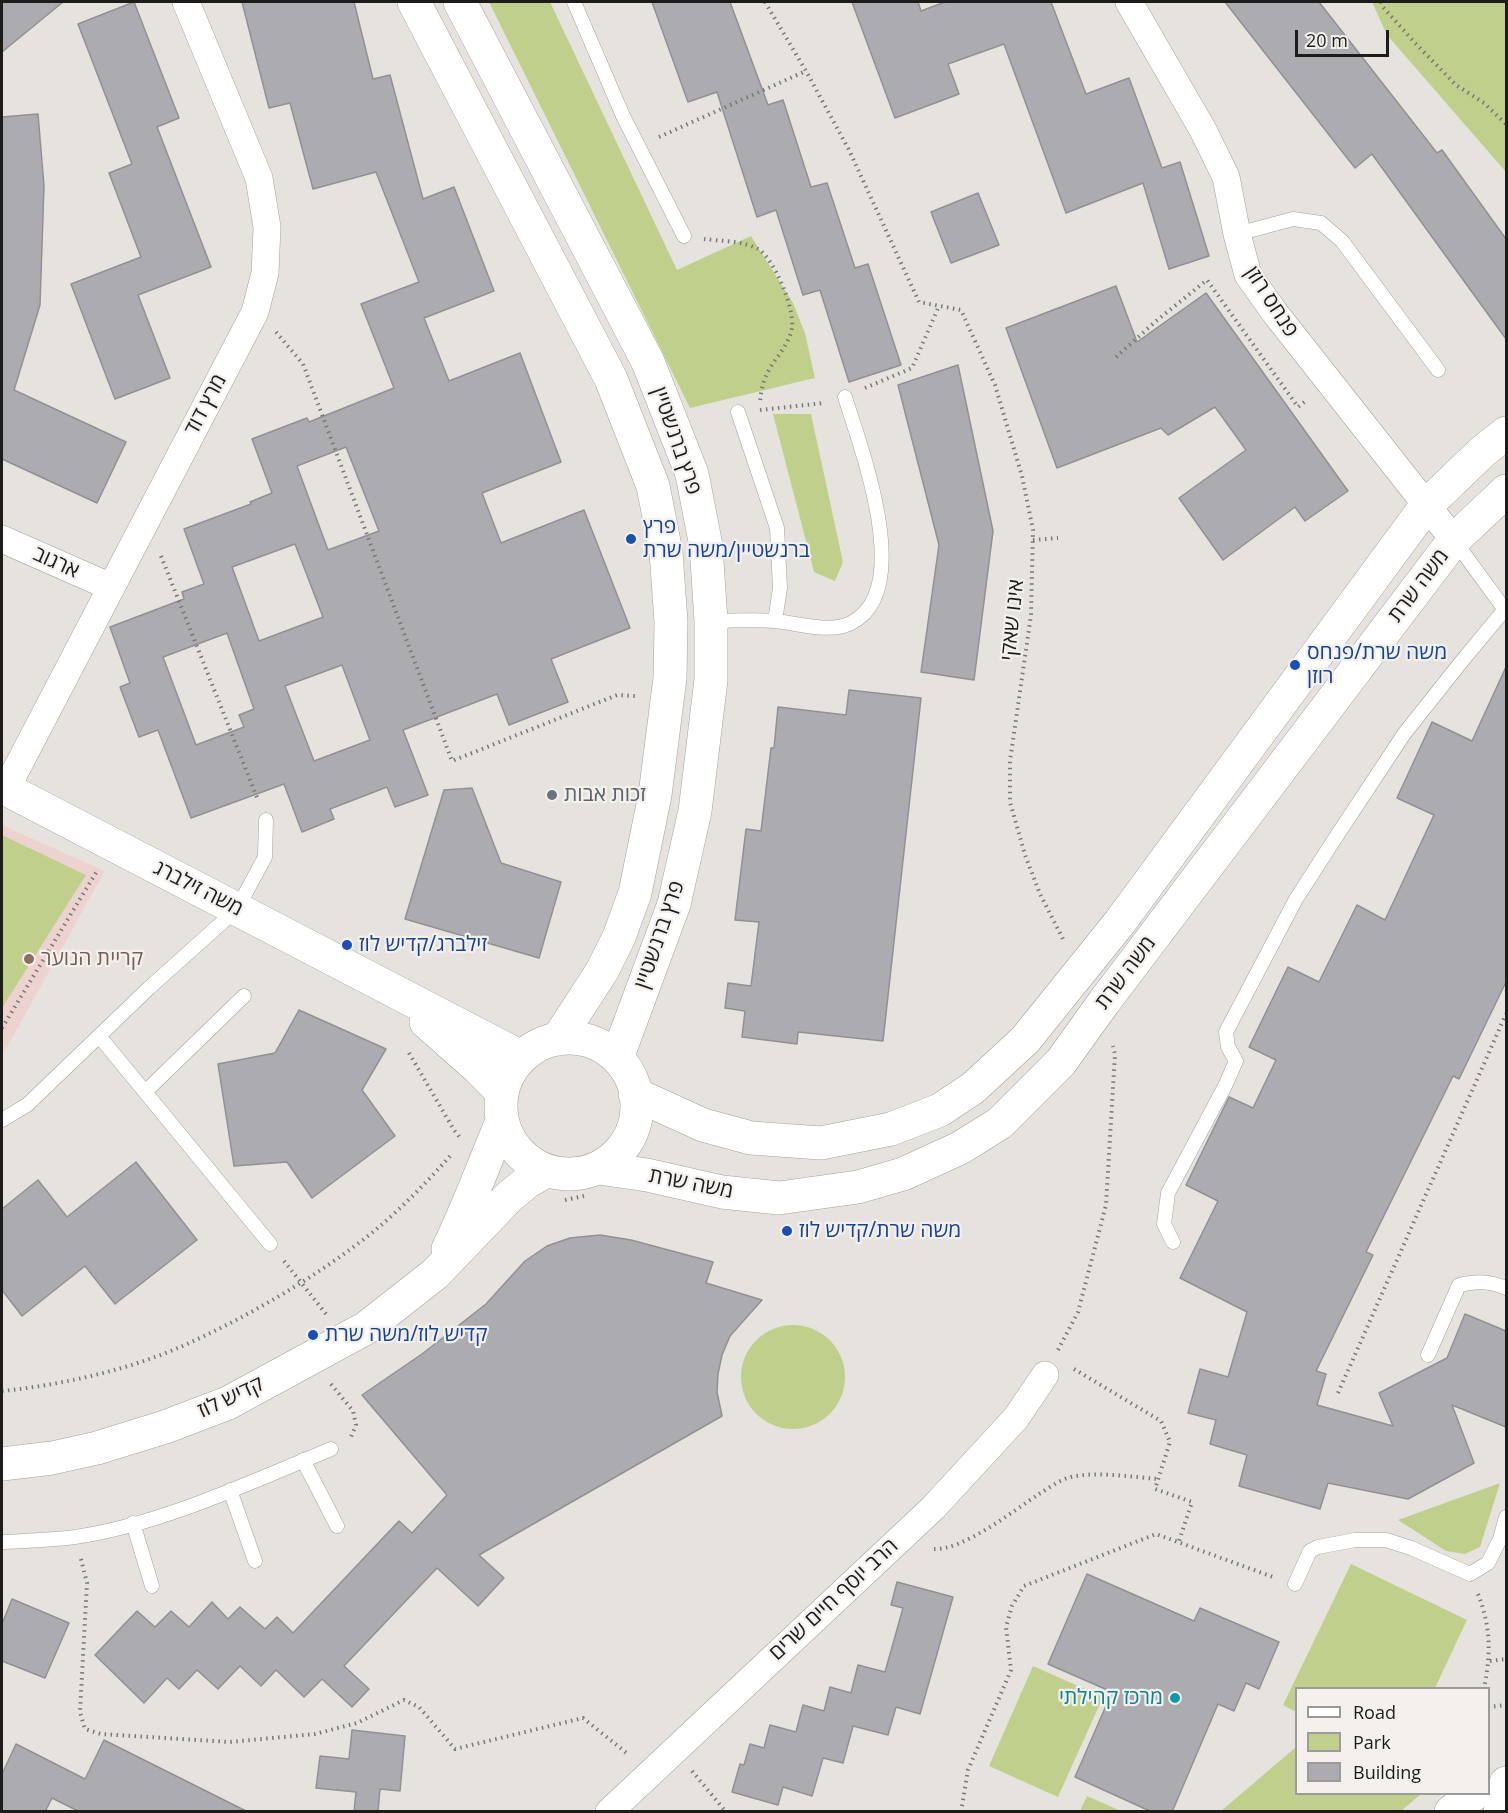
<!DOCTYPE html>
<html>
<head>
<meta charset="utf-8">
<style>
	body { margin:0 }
	#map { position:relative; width:1508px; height:1813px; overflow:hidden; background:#e6e3df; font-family:"Open Sans",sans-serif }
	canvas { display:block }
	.frame { position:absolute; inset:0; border:3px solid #1d1c1b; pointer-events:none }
	.legend { position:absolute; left:1295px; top:1687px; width:195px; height:108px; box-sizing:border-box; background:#f3f0ed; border:2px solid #9d9b99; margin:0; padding:8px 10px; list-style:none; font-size:18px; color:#1d1c1b }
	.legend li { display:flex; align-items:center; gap:12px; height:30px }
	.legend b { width:30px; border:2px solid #9d9b99 }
	.scale { position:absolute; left:1295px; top:30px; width:94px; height:27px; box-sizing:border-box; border:3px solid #1d1c1b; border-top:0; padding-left:8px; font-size:18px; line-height:21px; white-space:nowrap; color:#1d1c1b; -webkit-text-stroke:4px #f3f0ed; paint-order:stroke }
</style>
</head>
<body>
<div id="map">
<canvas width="1508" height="1813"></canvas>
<div class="frame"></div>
<ul class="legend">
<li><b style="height:8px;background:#fff"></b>Road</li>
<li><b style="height:16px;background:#c0d08c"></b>Park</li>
<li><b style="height:16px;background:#acacb0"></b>Building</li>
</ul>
<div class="scale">20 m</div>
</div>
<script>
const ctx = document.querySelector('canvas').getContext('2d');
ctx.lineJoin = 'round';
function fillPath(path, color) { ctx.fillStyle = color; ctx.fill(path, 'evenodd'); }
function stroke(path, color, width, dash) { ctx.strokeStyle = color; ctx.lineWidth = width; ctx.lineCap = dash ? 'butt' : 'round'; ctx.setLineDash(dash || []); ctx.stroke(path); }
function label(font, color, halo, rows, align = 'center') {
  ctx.font = font + ' "Open Sans","Noto Sans Hebrew",sans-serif'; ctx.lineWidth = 4.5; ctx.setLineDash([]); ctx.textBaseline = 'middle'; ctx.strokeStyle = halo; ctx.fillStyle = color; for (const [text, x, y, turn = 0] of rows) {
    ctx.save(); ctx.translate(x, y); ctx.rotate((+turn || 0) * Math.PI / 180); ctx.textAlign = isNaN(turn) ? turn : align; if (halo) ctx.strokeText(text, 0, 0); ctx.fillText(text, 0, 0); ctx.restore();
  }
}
const education = new Path2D(`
	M2,825l103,46 -98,176 -5,4z`);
const green = new Path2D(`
	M489,2h61l127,268 74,-34 42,67 12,30 10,45 -125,30z
	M1372,2h134v170l-119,-137z
	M773,414h38l32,148 -8,19 -21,-9z
	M2,835l84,40 -84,133z
	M741 1377a52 52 0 1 1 104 0a52 52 0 1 1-104 0Z
	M1500,1483l-20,64 -15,7 -19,-3 -48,-31z
	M1351,1564l116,56 -32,68h-139v24l-13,-7z
	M1033,1666l70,31 -45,100 -69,-31z
	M1296,1747v47h125l-20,17h-180z
	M1087,1796l34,15h-41z`);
const building = new Path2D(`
	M2,2h61l-61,50z
	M134,2l45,116 -22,9 54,140 -73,28 32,83 -55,21 -44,-115 70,-27 -32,-84 23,-9 -54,-140z
	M242,2h112l19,77 17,-4 33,124 31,-12 40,104 -70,27 25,63 71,-28 41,109 -79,31 19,50 83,-33 46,118 -79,31 17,43 -59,23 -12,-31 -94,36 25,65 -33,12 -8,-20 -57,22 4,10 -32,13 -18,-48 -93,34 -33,-88 -19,7 -19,-50 10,-4 -20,-56 74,-28 -2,-7 22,-8 -20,-55 67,-25 -1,-2 22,-9 -20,-54 55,-21 2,4 85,-34 -33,-84 58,-22 -43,-110 -63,17 -23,-86 -21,5zM346,447l33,84 -51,19 -31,-84zM295,544l28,73 -64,24 -27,-74zM227,633l27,76 -15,6 5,12 -48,18 -33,-88zM342,665l28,75 -56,21 -29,-75z
	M652,2h78l38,103 15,-5 28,87 16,-4 28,85 13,-4 33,101 -52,17 -29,-92 -17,5 -27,-85 -19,7 -40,-125 -29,10z
	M852,2h66l3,9 24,-9h106l35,92 43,-16 33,90 18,-6 29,94 -40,13 -26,-86 -77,30 -62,-169 -56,20 11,30 -64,24z
	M1225,2h94l118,151 5,-3 64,89v100l-134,-185 -17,14z
	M38,114l6,72 -4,119 -26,85 112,52 -29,61 -95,-44v-342z
	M978,193l21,52 -48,18 -20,-51z
	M1116,286l21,56 69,-49 142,198 -43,30 -10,-14 -72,53 -44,-62 67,-48 -31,-43 -47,28 -7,-7 -104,40 -51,-140z
	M958,365l35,166 -19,149 -53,-8 18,-127 -41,-160z
	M1506,667v315l-47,97 -6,-3 -87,176 7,3 -57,116 10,3 -9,31 76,21 -14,-33 68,-35 18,-44 41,17v96l-54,-22 22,58 -66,36 -80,-16 -8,26 -81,-23 8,-31 -37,-11 6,-24 -28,-7 12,-44 28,8 19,-65 -67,-34 38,-77 -32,-16 43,-88 24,11 23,-48 -27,-13 39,-80 31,15 38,-77 28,15 49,-105 -37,-17 35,-76 40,19z
	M849,690l72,8 -38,343 -85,-9 -1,12 -55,-7 3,-26 -20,-3 3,-25 23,3 8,-64 -24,-2 11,-91 15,2 10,-83h3l4,-41 68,8z
	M472,788l29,75 60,19 -22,76 -134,-39 39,-129z
	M299,1010l87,39 -24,41 33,46 -83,62 -25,-36 -53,4 -16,-102 57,-11z
	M136,1162l61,78 -82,64 -30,-38 -63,50 -20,-26v-81l36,-29 29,37z
	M600,1235l31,5 82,22 -7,21 56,17 -32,36 -8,19 -4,19 -1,18 5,24 -243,139 25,23 -26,28 -41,-38 -93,98 25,23 -17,18 -30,-28 -18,18 -28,-27 -15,16 -21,-20 -22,23 -21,-19 -18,19 -12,-11 -23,25 -49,-48 42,-44 18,16 16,-16 18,16 23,-25 16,17 12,-12 25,22 12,-12 16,16 106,-112 13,12 35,-38 -85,-100 60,-41 64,-50 39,-43 22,-15 23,-8z
	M1087,1574l107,47 6,-13 79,34 -20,47 -13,-6 -12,28 -16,-7 -46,108h-20l-77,-35 37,-85 -64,-28z
	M897,1582l56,15 -33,117 -24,-7 -8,28 -35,-9 -10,37 -20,-5 -11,38 -29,-9 -5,18 -46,-13 8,-28 4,1 6,-21 14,4 6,-23 26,7 7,-27 21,6 6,-24 21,6 7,-28 27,7 18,-64 -12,-3z
	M12,1599l57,24 -24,55 -43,-17v-37z
	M352,1730l53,6 -5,55 -20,-2 -2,23h-24l2,-20 -40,-4 4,-32 29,3z
	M104,1740l144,72h-168l-28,-14 -7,14h-43v-38l14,-30 69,35z`);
const path = new Path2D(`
	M765,2l41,69 43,79 70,152 42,8 34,75 27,91 11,54 -2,85 -21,146v41l15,53 15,39 24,47
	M1381,2l2,5 31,35 42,43 28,18 22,21
	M659,137l147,-66
	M704,239c16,2 40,2 54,10 16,9 37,60 34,79 -3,16 -14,27 -22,40 -7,12 -9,22 -10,35
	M276,332l27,32 149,397 165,-66 18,1
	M1116,357l40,-36 51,-41 91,127 9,-7
	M865,388l47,-20 27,-62
	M760,410l64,-7
	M1033,540l25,-2
	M161,556l97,244
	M2,1028l95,-157
	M409,1053l45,77 7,9
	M565,1200l19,-4
	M284,1261l42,53
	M1058,1350l20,-38 28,-107 9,-151 -2,-8
	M1074,1369l87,52 9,21 -15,47 37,13 -13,39
	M331,1384l22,27 3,14 -6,14
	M2,1391c58,-6 122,-20 176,-43 68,-30 137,-70 195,-116 28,-23 54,-50 78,-77
	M1338,1393l168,-379
	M934,1549c30,1 79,-38 105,-55 10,-6 20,-14 32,-17 26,-6 61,0 87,2
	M81,1559l6,24 -7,129 5,17 16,5 129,8 85,-8 42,-11 47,-23 15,7 36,42 128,-31 46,37
	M1478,1594c13,34 13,59 6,94
	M1490,1661l16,-2
	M1488,1707l18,-2
	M692,1771l34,41
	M961,1812l7,-42 43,-100 -5,-43 6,-21 12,-20 132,-52 117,43`);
const lane = new Path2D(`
	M574,2l49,114 61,120
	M1237,234l56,-15 28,4 21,18 96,129
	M738,412l39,116 3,60 -5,33
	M1454,540l51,70
	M711,621c21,0 43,-2 64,0 23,2 54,13 76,2 65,-32 9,-177 -6,-226
	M99,1036l171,208
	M145,1092l99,-96
	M2,1120l25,-15 122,-117 88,-79 28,-52 1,-37
	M1173,1242l-9,-18 4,-31 57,-107 11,-25 -8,-14 -2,-15 70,-133 38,-59 70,-106 58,-73 44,-53
	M1428,1355l31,-70c18,-4 30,-4 47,3
	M303,1460l34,66
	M230,1490l25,71
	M133,1523l19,63
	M2,1542c24,-1 49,-2 73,-5 85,-12 176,-55 256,-88
	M1295,1584l15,-33 8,-4 37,-7h31l25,8 59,26 18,-11 12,-24 6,-22`);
const street = new Path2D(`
	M1129,2l74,128 23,47 11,57 11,41 27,38 179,227
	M2,539l109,48
	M6,789l249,-477 10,-39 2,-46 -8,-49 -73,-176
	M609,1812l324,-304 83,-90 29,-43`);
const secondary = new Path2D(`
	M414,2l197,377 42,107 13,66 5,70 -1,56 -15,117 -20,98 -16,44 -17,34 -44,68
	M460,2l188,360 44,112 14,72 5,75v59l-16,131 -21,93 -57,154
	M2,787l519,270
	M426,1022l52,46 24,24
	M501 1106a68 68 0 1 1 136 0a68 68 0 1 1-136 0Z
	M635,1094l68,31 48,13 70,5 70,-14 49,-19 33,-22 52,-48 95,-118 306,-416 56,-54 24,-19
	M599,1168l48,7 75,17 57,6 79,-11 45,-13 57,-26 40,-25 61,-61 43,-60 350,-462 52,-49
	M448,1249c20,-41 36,-85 54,-128
	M2,1464l50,-6 45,-10 68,-21 63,-24 138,-75 69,-54 74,-77 18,-15 19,-11
	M1451,1812l23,-18
	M1500,1812l6,-29`);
const markers = [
	[631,539,6,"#1a4fb4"],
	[1295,665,6,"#1a4fb4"],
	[552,795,6,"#6b7280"],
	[347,945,6,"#1a4fb4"],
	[29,959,6,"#8d6e63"],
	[787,1231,6,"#1a4fb4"],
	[313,1335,6,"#1a4fb4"],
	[1175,1698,6,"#0f9aa8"]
];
const streetNames = [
	["פנחס רוזן",1271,302,57],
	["מרץ דוד",206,405,-62],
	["פרץ ברנשטיין",676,441,71],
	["ארגוב",56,563,24],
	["משה שרת",1419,586,-53],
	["אינו שאקי",1013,620,-84],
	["משה זילברג",198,889,27],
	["פרץ ברנשטיין",660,935,-71],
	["משה שרת",1126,973,-53],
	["משה שרת",691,1184,11],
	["קדיש לוז",231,1398,-25],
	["הרב יוסף חיים שרים",834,1600,-43]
];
const transitNames = [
	["פרץ",643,527],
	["ברנשטיין/משה שרת",643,551],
	["משה שרת/פנחס",1307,653],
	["רוזן",1307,677],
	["זילברג/קדיש לוז",359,945],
	["משה שרת/קדיש לוז",799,1231],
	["קדיש לוז/משה שרת",325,1335]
];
const worshipNames = [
	["זכות אבות",564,795]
];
const educationNames = [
	["קריית הנוער",41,959]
];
const cultureNames = [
	["מרכז קהילתי",1163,1698]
];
fillPath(education, '#edd3d0');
fillPath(green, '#c0d08c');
fillPath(building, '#acacb0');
stroke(building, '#919094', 1.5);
stroke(lane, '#a4a19e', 15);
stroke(street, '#a4a19e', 28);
stroke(secondary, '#a4a19e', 34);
stroke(path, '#7a7876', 4, [1.5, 4.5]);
stroke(lane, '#fff', 14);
stroke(street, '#fff', 27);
stroke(secondary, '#fff', 33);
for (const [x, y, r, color] of markers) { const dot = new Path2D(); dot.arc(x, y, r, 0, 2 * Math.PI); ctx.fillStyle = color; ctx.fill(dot); stroke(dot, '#f3f0ed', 2); }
label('21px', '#1d1c1b', '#f3f0ed', streetNames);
label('21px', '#164399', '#f3f0ed', transitNames, 'left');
label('21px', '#5b616d', '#f3f0ed', worshipNames, 'left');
label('21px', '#785e54', '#f3f0ed', educationNames, 'left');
label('21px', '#0d838f', '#f3f0ed', cultureNames, 'right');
</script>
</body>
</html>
